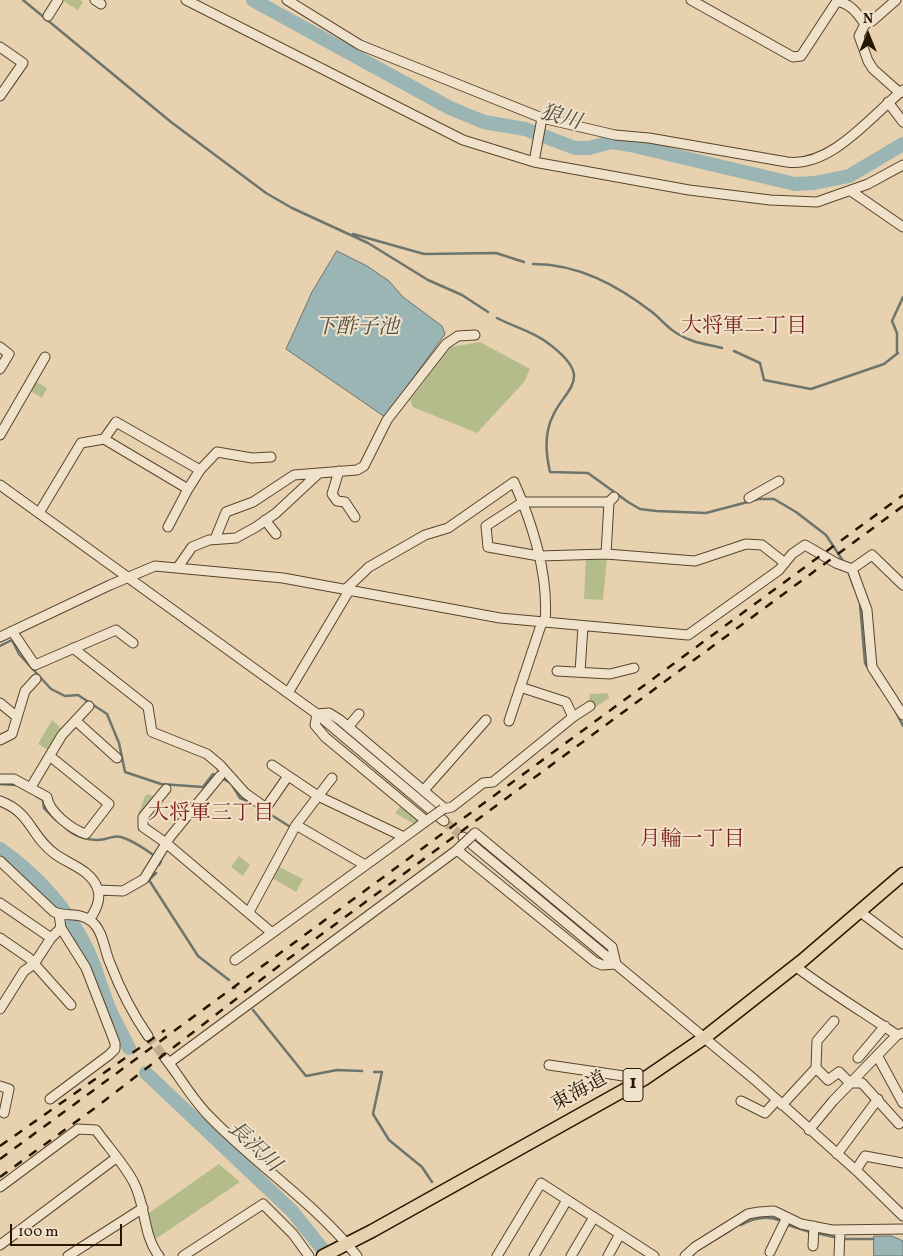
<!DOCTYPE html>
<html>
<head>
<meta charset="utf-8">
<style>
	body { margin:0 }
	#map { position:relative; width:903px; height:1256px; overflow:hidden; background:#e8d1af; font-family:Vollkorn,serif }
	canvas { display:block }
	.north { position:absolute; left:843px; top:10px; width:50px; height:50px; -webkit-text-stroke:4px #f0e1cb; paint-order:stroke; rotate:0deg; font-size:14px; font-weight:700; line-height:20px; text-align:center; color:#271600 }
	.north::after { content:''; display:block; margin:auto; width:18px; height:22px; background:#271600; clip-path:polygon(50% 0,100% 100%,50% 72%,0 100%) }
	.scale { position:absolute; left:10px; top:1224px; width:112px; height:22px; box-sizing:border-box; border:2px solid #271600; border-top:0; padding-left:6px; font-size:15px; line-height:18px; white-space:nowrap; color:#271600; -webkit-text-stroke:4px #f0e1cb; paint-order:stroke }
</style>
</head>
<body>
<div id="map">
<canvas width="903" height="1256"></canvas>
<div class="north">N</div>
<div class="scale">100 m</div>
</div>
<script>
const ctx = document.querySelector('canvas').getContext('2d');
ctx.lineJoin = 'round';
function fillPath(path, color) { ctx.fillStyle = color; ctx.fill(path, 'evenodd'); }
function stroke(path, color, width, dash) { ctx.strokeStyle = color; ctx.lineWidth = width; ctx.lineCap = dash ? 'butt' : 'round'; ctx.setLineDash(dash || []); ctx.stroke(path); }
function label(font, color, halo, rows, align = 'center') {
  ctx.font = font + ' Vollkorn,"Noto Serif JP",serif'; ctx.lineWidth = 4; ctx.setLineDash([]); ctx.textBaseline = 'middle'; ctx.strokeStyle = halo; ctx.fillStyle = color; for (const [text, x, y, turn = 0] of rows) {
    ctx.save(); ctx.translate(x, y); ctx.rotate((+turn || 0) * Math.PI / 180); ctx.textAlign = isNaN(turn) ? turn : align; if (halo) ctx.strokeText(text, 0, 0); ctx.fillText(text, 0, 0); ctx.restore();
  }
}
const green = new Path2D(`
	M62,0h18l3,2 -5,8z
	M480,342l50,27 -6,13 -47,51 -64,-26 -3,-7 41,-53z
	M35,381l12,7 -5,10 -13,-8z
	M586,557h21l-4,43 -19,-1z
	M608,693l1,5 -15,10 -5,-7 1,-7z
	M52,720l11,10 -13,21 -12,-7z
	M148,794l7,3 -18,21 8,-22z
	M404,802l18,17 -6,6 -21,-12z
	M239,856l11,9 -7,11 -12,-9z
	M279,867l24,12 -7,13 -24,-14z
	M219,1164l21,18 -86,58 -5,-27z`);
const water = new Path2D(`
	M337,251l30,15 22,15 14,16 39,29 3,8 -60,83 -99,-68 26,-57z
	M874,1236h18l11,5v15h-29z`);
const stream = new Path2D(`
	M23,0l148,122 95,71 26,15 76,35 60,37 34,15 26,17
	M353,234l71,20 72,-1 28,9
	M533,264c45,0 84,21 119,48 9,7 16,17 26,22 14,9 29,10 44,14
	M497,318c15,8 34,13 48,23 59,42 11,48 3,89 -3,14 -1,29 2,42l38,1 40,29 12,7 16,2 50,2 53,-14h15l22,13 30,23 19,29
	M734,351l26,12 4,17 47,9 73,-25 14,-11
	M897,353v-20l-5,-12 11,-24
	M848,571l6,16
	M860,604l5,59 14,23
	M0,646l12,-6 7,14 32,35 14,7 13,-1 29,19 12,29 6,29 36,12 42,3 10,-13 18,9 9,15 12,5
	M896,712l7,14
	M0,784l16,1
	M36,796l7,4 1,8 12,12
	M265,811l27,17
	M65,827c10,10 25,15 40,12 6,-1 10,-4 16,-2 11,3 21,10 31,17
	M159,865l2,-4
	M156,873l-7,7 49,76 31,24
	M235,987v1
	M253,1010l53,66 31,-6 25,1
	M374,1072h8l-9,42 16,26 33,27 10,15
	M741,1225c12,-7 24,-10 38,-5
	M788,1225l22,7
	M816,1233l18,4
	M846,1239h27
	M692,1256l4,-5 35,-21`);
const river = new Path2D(`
	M253,0l197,108 34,14 41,7 50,19h14l23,-6 18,3 165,39 19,-1 35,-7 54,-32
	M0,849c36,25 68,60 87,100 10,21 15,43 24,64 6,12 12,23 18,35
	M146,1073l146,138 36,45`);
const minorTunnel = new Path2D(`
	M444,821l19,16
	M148,1036l17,22`);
const minor = new Path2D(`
	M95,0l6,4
	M186,0l277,140 71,22 155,28 81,10 47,2 51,-18 35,-19
	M287,0l73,45 182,73 73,17 34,3 138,24c44,6 84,-46 116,-72
	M691,0l102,57 8,-1 36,-55c14,3 20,12 28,23
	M896,0l-24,21 -7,3 -6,12 9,25 5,8 27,24
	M48,16l10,-16
	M0,47l23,16 -23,33
	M888,102l15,20
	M534,162l8,-44
	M851,191l52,36
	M0,347l9,7 -9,15
	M0,435l45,-78
	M200,470l17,-18 35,6 19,-1
	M339,471l-7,23 5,7 8,1 10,15
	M0,485l317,229 127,107
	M749,498l30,-17
	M609,502h-86l-37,24 2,21 51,9 67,-2 89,7 51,-17 16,1 23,18
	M39,513l42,-70 23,-4 84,50 12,-19 -84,-48 -12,17
	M265,520l11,14
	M168,527l20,-38
	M215,539l11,-27 27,-10 41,-27 25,-2
	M606,554l3,-52 5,-5
	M178,567l14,-20 17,-7 27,-2 20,-11 20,-14 43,-40 38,-3 7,-4 23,-46 59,-76 12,-8 17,-1
	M852,569l15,41 5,57 31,48
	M347,588l22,-21 56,-32 23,-7 66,-46c19,43 35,93 31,140
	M12,631l23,34 81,-35 17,13
	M0,637l110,-52 45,-19 128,12 217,40 188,17 91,-65 13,-16 13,-9 31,18 16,6 20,-14 31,30
	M73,648l75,59 4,25 55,22 13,11 25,28 21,15
	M557,671l53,3 24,-6
	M580,672l3,-46
	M520,687l46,15 7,15
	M288,693l62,-104
	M0,703l17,14
	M317,714l12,-1 11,7 104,88
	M317,714l-2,11 10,12 101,84
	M76,721l41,37
	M509,721l33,-99
	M348,727l11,-13
	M0,740l12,-6 13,-43 11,-12
	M272,765l46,31 86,41
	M0,779h14l33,18c2,15 24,32 39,37l23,-30 -58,-47
	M31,787l31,-52 27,-29
	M166,789l-23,28v10l23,16 105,89
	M424,790l62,-70
	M0,801c32,12 30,35 55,53 15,11 37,16 43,36 3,11 -3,21 -8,29
	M443,809l9,-2 31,-24 10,-1 80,-65 17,-11
	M261,815l27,-39
	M296,825l69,40
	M463,837l292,243 104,93 44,43
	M461,846l-4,4 138,112 7,3 14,-1 -4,-17 -137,-114 -2,2
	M0,861l54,51c12,5 26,0 37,9 12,9 13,28 19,42 10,26 22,50 38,73
	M98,890l25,1 21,-12 26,-42 50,-61
	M0,903l51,35
	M859,911l44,33
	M249,912l47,-87 36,-47
	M0,938l29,20 42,47
	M235,960l194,-141
	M795,966c33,25 68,46 102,69
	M0,1009l24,-38 10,-7 17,-26 10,-10
	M878,1057l25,46
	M165,1058c15,19 27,41 44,58 47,49 105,86 148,140
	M858,1058l27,-32
	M169,1063l288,-213
	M549,1065l95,14
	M816,1068l1,-27 17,-20
	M0,1086l9,3 -5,24
	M50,1099l59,-44 6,-6v-6l-29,-75 -25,-40 -2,-14
	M741,1101l24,12 12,-13
	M782,1105l34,-37 12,12 11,-8 11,11h12l37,41
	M809,1130l24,-29 64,-66 6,-2
	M837,1154l41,-55
	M856,1170l9,-14 38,7
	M0,1187l78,-58 18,1c12,17 29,35 38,53 12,23 9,53 25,73
	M0,1245l116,-87
	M813,1246l1,-20
	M770,1252l17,-35
	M68,1256l75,-48
	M183,1256l80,-52 30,30 16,22
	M497,1256l44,-73 113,73
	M534,1256l33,-56
	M571,1256l23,-39
	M608,1256l12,-22
	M685,1256l10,-9 53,-33 11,-2 15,-1 27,13 31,6 71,-1
	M839,1256l1,-25`);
const highway = new Path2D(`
	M323,1256l49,-25 272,-152 60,-41 99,-78 100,-86`);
const rail = new Path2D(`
	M0,1146l165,-116
	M0,1159l903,-664
	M0,1177l99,-72 181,-140 623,-459`);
const minorBridge = new Path2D(`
	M429,819l14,-10
	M461,846l12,-11`);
const shields = [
	[633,1085,20]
];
const shieldNames = [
	["1",633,1085]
];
const streetNames = [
	["東海道",580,1093,-29]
];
const waterNames = [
	["狼川",560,119,16],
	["下酢子池",357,329],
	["長沢川",253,1148,43]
];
const neighbourhoodNames = [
	["大将軍二丁目",744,328],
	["大将軍三丁目",211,815],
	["月輪一丁目",692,841]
];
fillPath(green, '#b5bc8b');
fillPath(water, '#9bb5b4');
stroke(water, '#6d756c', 1);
stroke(stream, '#6d756c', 2.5);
stroke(river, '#9bb5b4', 14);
stroke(minorTunnel, '#c1ac8c', 9, [9, 4.5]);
stroke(minor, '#57452c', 11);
stroke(highway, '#271600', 15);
stroke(minor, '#f0e1cb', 9);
stroke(highway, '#e8d1af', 12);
stroke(rail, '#271600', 2.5, [9, 9]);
stroke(minorBridge, '#57452c', 11, []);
stroke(minorBridge, '#f0e1cb', 9);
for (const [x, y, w] of shields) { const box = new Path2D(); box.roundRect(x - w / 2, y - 16.5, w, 33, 4); ctx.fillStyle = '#f0e1cb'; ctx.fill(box); stroke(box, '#271600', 1); }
label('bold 19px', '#271600', null, shieldNames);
label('20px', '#271600', '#f0e1cb', streetNames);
label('italic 21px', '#504e3f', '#f0e1cb', waterNames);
label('21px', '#7a1f14', '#f0e1cb', neighbourhoodNames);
</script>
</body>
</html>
